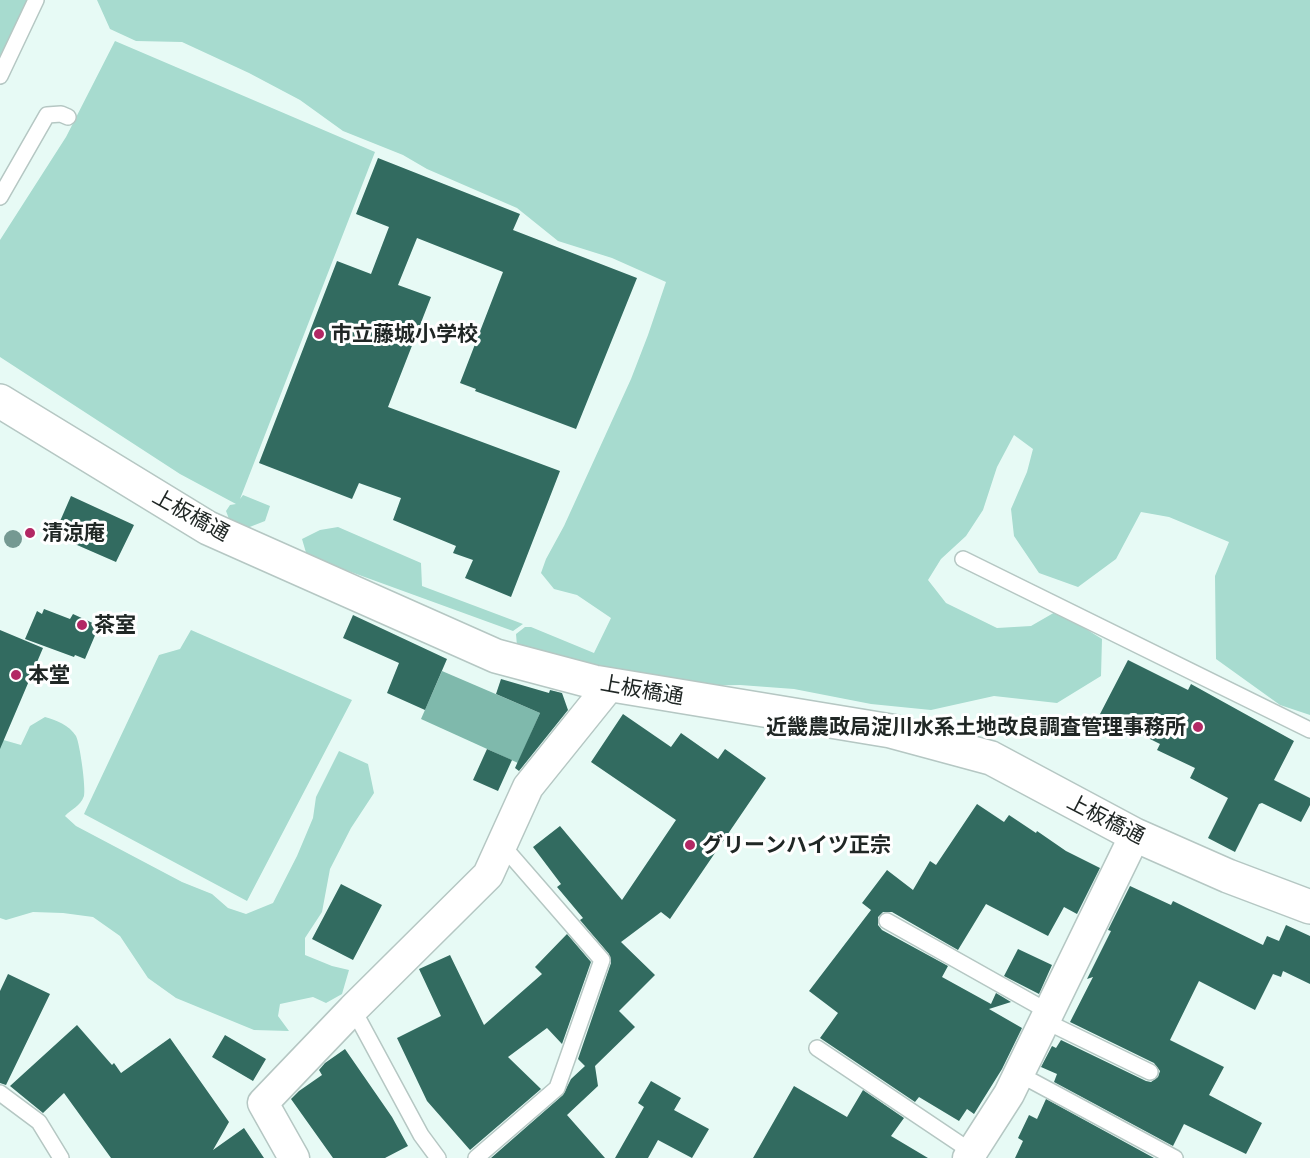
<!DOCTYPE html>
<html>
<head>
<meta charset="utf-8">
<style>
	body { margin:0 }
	canvas { display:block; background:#e7faf5 }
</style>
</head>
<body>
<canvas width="1310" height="1158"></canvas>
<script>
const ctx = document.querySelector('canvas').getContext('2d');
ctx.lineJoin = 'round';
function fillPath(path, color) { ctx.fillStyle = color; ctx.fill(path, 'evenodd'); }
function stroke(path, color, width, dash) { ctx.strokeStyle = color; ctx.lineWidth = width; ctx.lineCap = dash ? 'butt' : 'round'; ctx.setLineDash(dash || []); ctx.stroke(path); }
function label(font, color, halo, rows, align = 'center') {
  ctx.font = font + ' "Exo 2","Noto Sans JP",sans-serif'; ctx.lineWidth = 6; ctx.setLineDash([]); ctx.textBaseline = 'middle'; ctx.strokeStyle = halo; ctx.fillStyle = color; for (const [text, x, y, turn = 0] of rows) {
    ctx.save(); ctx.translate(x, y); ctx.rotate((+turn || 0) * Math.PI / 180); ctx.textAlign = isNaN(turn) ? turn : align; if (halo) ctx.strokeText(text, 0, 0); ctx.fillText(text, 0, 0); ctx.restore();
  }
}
const green = new Path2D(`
	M0,0h27l-27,56z
	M97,0h1213v715l-30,-10 -64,-46 -1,-83 14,-34 -60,-25 -28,-5 -25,47 -38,28 -39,-14 -25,-37 -3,-27 16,-37 6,-23 -19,-14 -17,32 -14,43 -17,26 -25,23 -13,21 18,23 51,25 34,-2 26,-15 45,28 -1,37 -44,27 -63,-7 -63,14 -60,-6 -77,-15 -54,-4 -57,1 -39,-3 -127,-37 -1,-12 9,-7h6l63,26 17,-35 -34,-23 -23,-6 -13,-16 5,-14 18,-33 67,-147 17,-44 18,-53 -54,-24 -54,-17 -41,-33 -90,-39 -24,-14 -60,-24 -43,-31 -51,-27 -67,-31 -46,-1 -26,-12z
	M115,41l260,111 -135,347 3,-4 27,11 -5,15 -23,9 -11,-6 -5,-13 4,-6 6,-1 -56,-30 -180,-117v-117l66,-103z
	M338,527l83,36 1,23 101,38 -10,7 -206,-75 -5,-17 18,-9z
	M191,630l161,70 -105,201 -163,-87 75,-159 21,-6z
	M45,717c11,3 24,8 31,19 4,8 10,52 8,60 -4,11 -13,13 -19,20l11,10 106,56 30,12 16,14 18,6 27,-11 24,-47 16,-38 3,-21 23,-46 29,13 6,29 -23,35 -21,41 -8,43 -17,26v17l27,11 17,4 -7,24 -16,9 -13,-6 -33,7 -2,12 11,15 -35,-1 -78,-32 -28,-20 -28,-42 -27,-19 -30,-4 -30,-1 -27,8 -6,-2v-179l21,6 9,-19z`);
const water = new Path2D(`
	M442,671l98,42 -22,50 -97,-44z`);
const building = new Path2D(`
	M378,158l142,56 -7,16 124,48 -61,151 -101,-38 1,-2 -16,-6 43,-111 -86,-34 -19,47 33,12 -43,110 172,64 -49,126 -46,-19 8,-18 -20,-7 3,-7 -63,-26 8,-22 -42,-15 -7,16 -93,-36 78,-202 34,13 18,-47 -33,-13z
	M71,496l63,29 -18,37 -62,-27z
	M44,609l26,10 3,-5 26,12 -14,33 -10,-4 -1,2 -49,-18 12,-28 5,3z
	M353,615l94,44 -22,51 -38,-17 12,-30 -56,-25z
	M0,630l43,18 -43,101z
	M1128,660l60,30 3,-6 103,57 -20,39 36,18v7l-9,17 -39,-19 -3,1 -24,48 -27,-14 20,-40 -38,-20 5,-10 -38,-18 3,-6 -60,-30z
	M501,679l48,14 1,-3 12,3 6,17 -49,61 -4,-3 25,-55 -44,-19z
	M623,714l48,33 10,-14 37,26 7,-10 41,29 -96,141 -9,-7 -40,30 34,33 -36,36 16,16 -40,39 3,20 -31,29 38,43h-114l72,-63 8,-16 14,-13 -7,-7 33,-96 -2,-9 -29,-34 3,-2 -26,-31 4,-3 -28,-37 27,-21 62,74 54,-80 -85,-58z
	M487,749l25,11 -14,31 -25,-11z
	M977,804l27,18 5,-7 27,18 1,-2 29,20 34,17 -23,46 -13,-7 -16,29 -62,-32 -28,46 -66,-38h-9l-5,5v8l4,5 66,36 -6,11 49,27 5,-11 15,9 -22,7 33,19 -20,41 -28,45 -7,-5 -8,12 -40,-24 -4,5 -95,-64 18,-25 -29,-22 62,-81 -9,-7 25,-33 26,20 17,-29 6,4z
	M341,884l41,21 -29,55 -41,-21z
	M1130,886l41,19 2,-4 90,44 4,-9 12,5 7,-16 24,11v48l-27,-13 -2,6 -8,-3 -18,36 -56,-29 -29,59 54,27 -15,28 53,28 -16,31 -62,-30 -11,22 -119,-64 3,-8 -16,-7 11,-21 4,2 5,-8 85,41 5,1 7,-5 2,-6 -6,-8 -84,-41 23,-45 -6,2 24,-48 -3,-1z
	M567,934l24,28 -29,82 -15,-16 -39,29 33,32 -71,61 -43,-49 -30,-63 44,-22 -22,-47 31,-14 34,70 58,-51 -7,-7z
	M1018,949l34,16 -13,29 -35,-18z
	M8,974l42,20 -44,91 -6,-2v-92z
	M77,1025l35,40 2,-2 7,10 49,-35 59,84 -16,28 31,-22 20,30h-153l-47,-65 -21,20 -33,-27z
	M225,1035l41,24 -13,22 -41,-24z
	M345,1049l47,68 16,29 -23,12h-52l-42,-59 8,-8 23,-16 -3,-5 6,-7z
	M651,1081l30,17 -7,12 35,19 -17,29 -34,-18 -10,18h-33l29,-51 -6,-4z
	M794,1086l53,31 16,-27 41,28 -13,18 37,22h-175z
	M1046,1099l108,59h-139l8,-17 -5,-3 11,-23 8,4z`);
const service = new Path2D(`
	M0,76l36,-76
	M0,197l47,-82 14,-1 7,3
	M963,559l347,171
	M887,921l162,91
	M353,1009l68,126 17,23
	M1045,1021l105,51
	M817,1048l155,104
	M1019,1074l156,84
	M0,1093l39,29 22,36
	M476,1158l81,-70 45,-128 -100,-115`);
const minor = new Path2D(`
	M294,1158l-31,-55 90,-94 135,-134 40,-88 82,-102
	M968,1158l41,-64 126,-259`);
const tertiary = new Path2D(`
	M0,401l208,127 288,128 98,26 297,49 100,27 144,77 93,41 82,31`);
const trees = [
	[13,539]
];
const markers = [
	[319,334,6,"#b22864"],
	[30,533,6,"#b22864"],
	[82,625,6,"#b22864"],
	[16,675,6,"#b22864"],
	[1198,727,6,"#b22864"],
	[690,845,6,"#b22864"]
];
const poiNames = [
	["市立藤城小学校",331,334],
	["清涼庵",42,533],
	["茶室",94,625],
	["本堂",28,675],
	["近畿農政局淀川水系土地改良調査管理事務所",1186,727,"right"],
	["グリーンハイツ正宗",702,845]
];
const streetNames = [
	["上板橋通",191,515,29],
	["上板橋通",642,690,10],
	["上板橋通",1106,819,27]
];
fillPath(green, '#a7dbcf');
fillPath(water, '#7fb9ac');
fillPath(building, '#326b60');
stroke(service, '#b5c7c3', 18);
stroke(minor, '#b5c7c3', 33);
stroke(tertiary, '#b5c7c3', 36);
stroke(service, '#fff', 15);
stroke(minor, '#fff', 30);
stroke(tertiary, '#fff', 33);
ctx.fillStyle = '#759992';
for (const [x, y] of trees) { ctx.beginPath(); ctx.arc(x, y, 9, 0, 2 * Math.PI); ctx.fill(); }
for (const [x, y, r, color] of markers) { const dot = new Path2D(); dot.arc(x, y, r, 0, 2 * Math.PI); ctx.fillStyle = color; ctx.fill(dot); stroke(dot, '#fff', 2); }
label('bold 21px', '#202725', '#fff', poiNames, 'left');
label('21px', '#202725', '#fff', streetNames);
</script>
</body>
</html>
